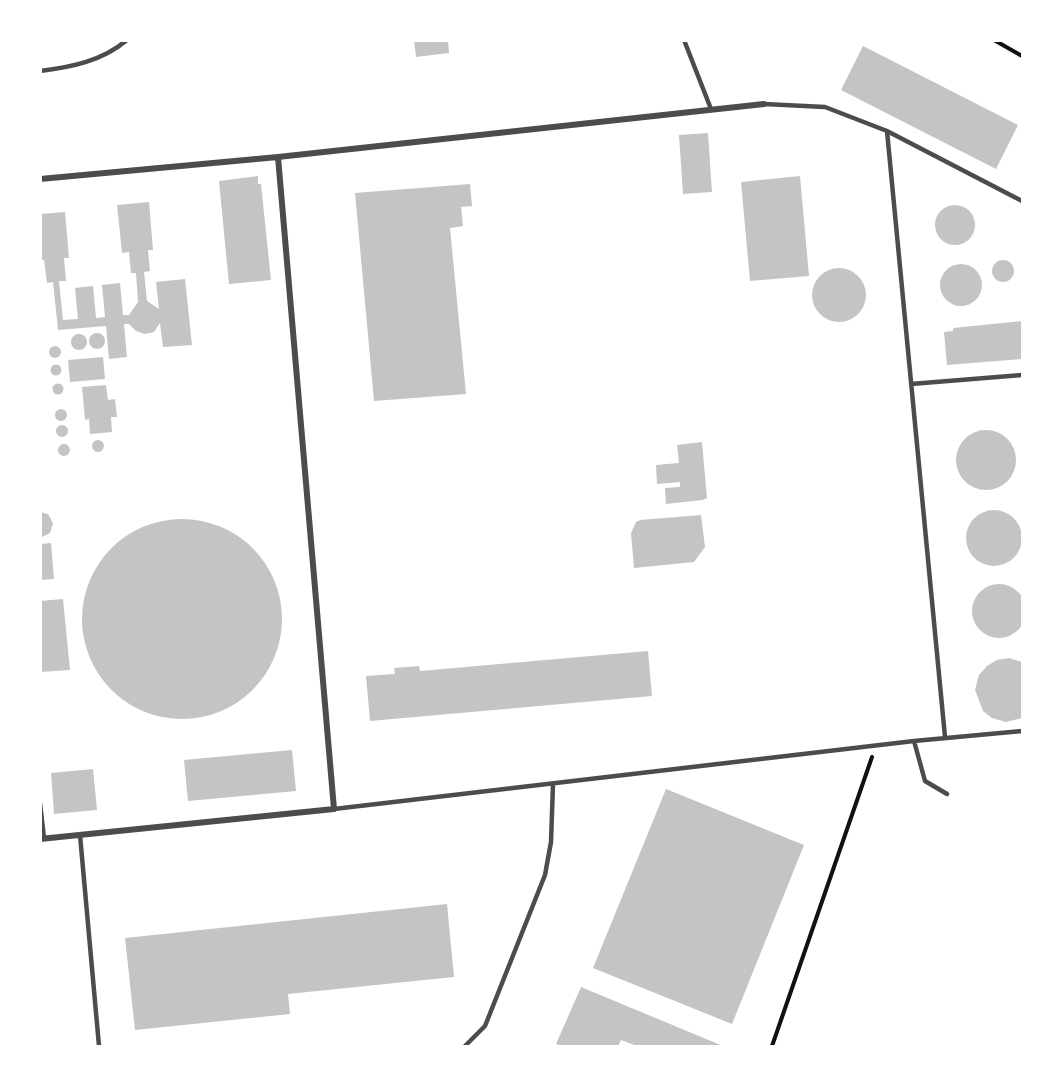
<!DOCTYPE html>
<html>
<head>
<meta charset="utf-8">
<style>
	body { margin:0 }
	#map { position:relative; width:1063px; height:1087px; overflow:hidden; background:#fff; font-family:Poppins,sans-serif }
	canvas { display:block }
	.frame { position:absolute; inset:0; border:42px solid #fff; pointer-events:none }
</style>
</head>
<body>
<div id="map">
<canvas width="1063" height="1087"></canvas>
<div class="frame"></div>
</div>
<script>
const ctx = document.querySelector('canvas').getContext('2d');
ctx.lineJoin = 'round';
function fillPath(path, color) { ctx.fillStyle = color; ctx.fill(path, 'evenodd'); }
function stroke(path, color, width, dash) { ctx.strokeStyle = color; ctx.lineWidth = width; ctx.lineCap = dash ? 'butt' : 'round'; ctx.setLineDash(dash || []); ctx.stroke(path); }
const building = new Path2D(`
	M414,40h34l1,13 -33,4z
	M863,46l155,79 -22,44 -155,-79z
	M708,133l4,59 -29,2 -4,-59z
	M258,176v8h3l10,96 -42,4 -10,-103z
	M800,176l9,100 -59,5 -9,-99z
	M470,184l2,22 -11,1 2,19 -13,2 16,166 -92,7 -19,-208z
	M149,202l4,48h-5l2,21 -6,1 3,29 12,8 -3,-27 29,-3 7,66 -29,2 -3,-24 -6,9 -9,2 -9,-3 -7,-7h-5l3,33 -18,2 -3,-33 -48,4 -5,-48 -6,1 -3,-23h-4v-46l25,-2 4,46h-5l2,23h-7l4,39 15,-1 -3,-31 18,-2 3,32 9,-1 -3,-32 18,-2 3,32h6l9,-13 -2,-29h-5l-2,-21 -7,1 -5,-48z
	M935 225a20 20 0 1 1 40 0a20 20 0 1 1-40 0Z
	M992 271a11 11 0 1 1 22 0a11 11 0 1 1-22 0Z
	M940 285a21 21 0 1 1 42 0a21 21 0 1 1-42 0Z
	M812 295a27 27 0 1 1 54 0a27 27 0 1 1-54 0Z
	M1022,321v38l-75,6 -3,-33 9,-1v-3z
	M89 341a8 8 0 1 1 16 0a8 8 0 1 1-16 0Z
	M71 342a8 8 0 1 1 16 0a8 8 0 1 1-16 0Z
	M49 352a6 6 0 1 1 12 0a6 6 0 1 1-12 0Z
	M103,357l2,22 -35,3 -2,-22z
	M50.5 370a5.5 5.5 0 1 1 11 0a5.5 5.5 0 1 1-11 0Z
	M52.5 389a5.5 5.5 0 1 1 11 0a5.5 5.5 0 1 1-11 0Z
	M106,385l2,15 7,-1 2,18h-6l1,15 -22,2 -1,-15 -4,1 -3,-33z
	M55 415a6 6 0 1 1 12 0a6 6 0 1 1-12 0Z
	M56 431a6 6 0 1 1 12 0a6 6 0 1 1-12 0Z
	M956 460a30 30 0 1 1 60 0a30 30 0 1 1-60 0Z
	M92 446a6 6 0 1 1 12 0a6 6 0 1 1-12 0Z
	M702,442l5,56 -4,2 -37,4 -1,-16 15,-1v-5l-23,2 -1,-19 23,-2 -2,-18z
	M58 450a6 6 0 1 1 12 0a6 6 0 1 1-12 0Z
	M966 538a28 28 0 1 1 56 0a28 28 0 1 1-56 0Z
	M40,512l8,2 5,9 -3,10 -8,4z
	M701,515l4,32 -11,15 -60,6 -3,-35 5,-11 4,-2z
	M82 619a100 100 0 1 1 200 0a100 100 0 1 1-200 0Z
	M51,543l3,36 -14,1v-36z
	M972 611a27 27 0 1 1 54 0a27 27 0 1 1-54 0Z
	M63,599l7,71 -30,2v-71z
	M648,651l4,45 -282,25 -4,-45 29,-2 -1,-6 25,-2 1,5z
	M1009,658l13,4v56l-16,4 -14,-4 -9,-7 -8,-21 4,-15 8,-9 10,-6z
	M292,750l4,41 -108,10 -4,-41z
	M93,769l4,41 -43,4 -3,-41z
	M666,789l138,56 -72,179 -139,-56z
	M447,904l7,73 -166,17 2,20 -155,16 -10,-92z
	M581,987l142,59h-86l-16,-6 -3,6h-56l-6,-2z`);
const path = new Path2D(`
	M994,40l28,16
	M772,1046l100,-289`);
const service = new Path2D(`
	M684,40l27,69
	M40,71c32,-4 62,-10 87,-31
	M764,104l61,3 62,24 135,70
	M887,131l58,606
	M911,384l111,-9
	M914,741l11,40 22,13
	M40,803l4,35
	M334,809l580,-68 108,-10
	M80,835l19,211
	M465,1046l20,-20 60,-151 6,-33 2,-58`);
const minor = new Path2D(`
	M40,179l238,-22 486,-53
	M40,839l294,-30 -56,-652`);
fillPath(building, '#c4c4c4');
stroke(path, '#111', 4);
stroke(service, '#4c4c4c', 4.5);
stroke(minor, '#4c4c4c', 6);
</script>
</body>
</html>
